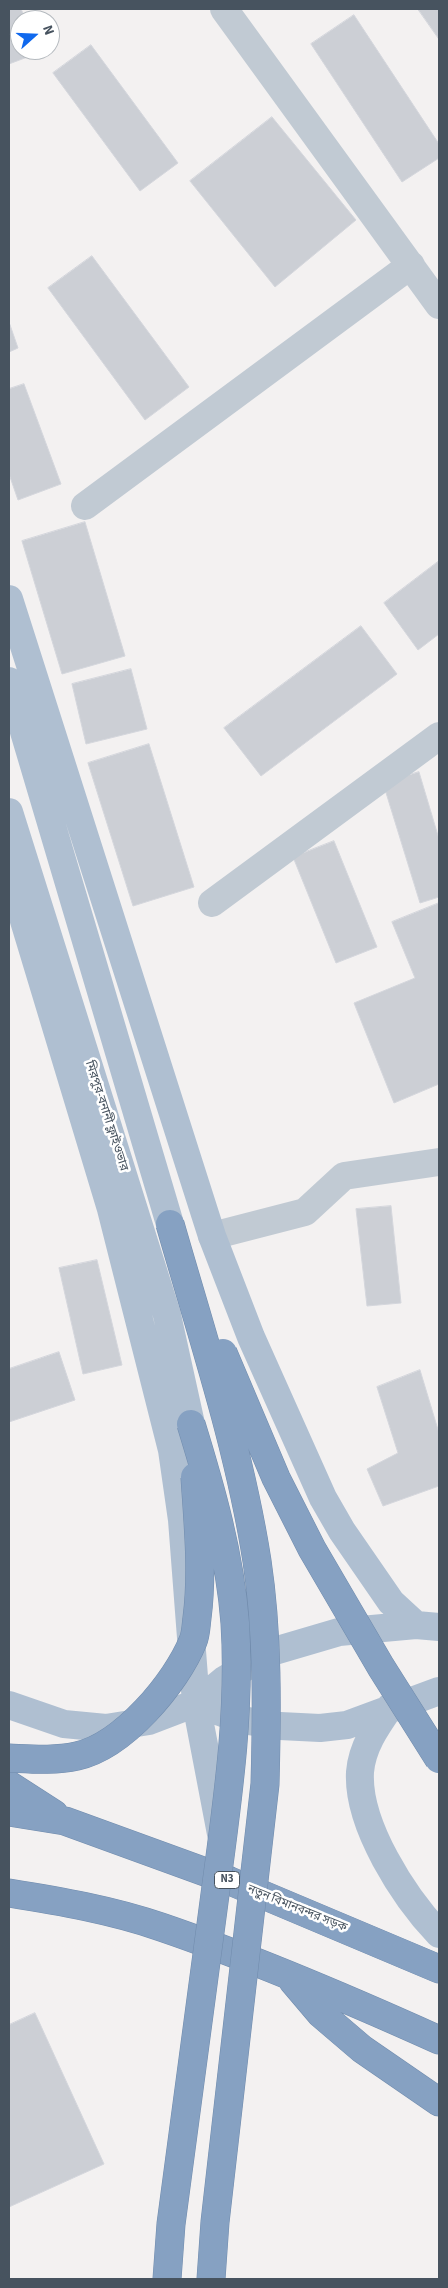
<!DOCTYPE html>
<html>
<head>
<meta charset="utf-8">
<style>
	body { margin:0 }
	#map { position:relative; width:448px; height:2288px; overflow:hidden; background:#f3f1f1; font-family:"Source Sans 3",sans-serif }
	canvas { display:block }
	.frame { position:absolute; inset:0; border:10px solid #47535f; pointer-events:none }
	.north { position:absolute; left:10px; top:10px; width:50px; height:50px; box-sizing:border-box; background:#fff; border:1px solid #b5babf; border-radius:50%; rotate:70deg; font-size:14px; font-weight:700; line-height:20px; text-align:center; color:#47535f }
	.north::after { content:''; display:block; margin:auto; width:18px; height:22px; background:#1069ee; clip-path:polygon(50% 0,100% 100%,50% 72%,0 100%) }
</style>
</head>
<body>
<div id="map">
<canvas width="448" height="2288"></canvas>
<div class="frame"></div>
<div class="north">N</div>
</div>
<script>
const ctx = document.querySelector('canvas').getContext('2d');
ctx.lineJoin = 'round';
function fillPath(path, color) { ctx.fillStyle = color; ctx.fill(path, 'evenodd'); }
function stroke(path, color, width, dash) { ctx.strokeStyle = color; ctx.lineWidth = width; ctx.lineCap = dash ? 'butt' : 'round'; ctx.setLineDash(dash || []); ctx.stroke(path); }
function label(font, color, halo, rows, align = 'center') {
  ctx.font = font + ' "Source Sans 3","Noto Sans Bengali",sans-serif'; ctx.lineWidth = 5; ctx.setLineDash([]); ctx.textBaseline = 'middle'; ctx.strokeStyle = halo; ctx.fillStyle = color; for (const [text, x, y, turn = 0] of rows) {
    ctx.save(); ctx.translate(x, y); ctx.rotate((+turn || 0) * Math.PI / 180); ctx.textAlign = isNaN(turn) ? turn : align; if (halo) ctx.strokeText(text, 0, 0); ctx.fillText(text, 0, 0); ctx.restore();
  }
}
const building = new Path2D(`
	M9,9h12l5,11h-6v30h17l1,3 -29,11z
	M418,9h21v30z
	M354,15l85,129v14l-37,24 -91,-138z
	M91,45l87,118 -38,28 -87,-118z
	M272,117l84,103 -81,67 -85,-106z
	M92,256l97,131 -44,33 -97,-132z
	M9,322l9,26 -9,4z
	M24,384l37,100 -43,16 -9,-26v-85z
	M85,522l40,134 -63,18 -40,-133z
	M439,561v73l-21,16 -34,-47z
	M361,626l36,48 -136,102 -37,-48z
	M131,669l16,60 -61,15 -14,-60z
	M149,744l45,143 -61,19 -45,-143z
	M419,772l20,67v58l-19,6 -37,-120z
	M334,841l43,106 -41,16 -43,-106z
	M439,903v181l-45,19 -40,-100 61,-25 -23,-56z
	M391,1206l10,97 -34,3 -11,-97z
	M97,1260l25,105 -39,9 -24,-106z
	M59,1352l16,48 -66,22v-53z
	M420,1370l19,63v53l-56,20 -16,-37 31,-16 -21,-66z
	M35,2013l69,151 -95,43v-182z`);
const minor = new Path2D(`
	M224,9l215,296
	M85,506l326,-241
	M212,903l227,-167
	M212,1236l93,-24 39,-36 95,-14`);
const major = new Path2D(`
	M9,599l203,637 39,101 72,161 19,33 49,71 25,23 23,2
	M9,681l161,543
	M9,812l158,503 24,109
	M9,871l102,338 61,241 10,70 14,183 25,131
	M196,1703l46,17 38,6 40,2 27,-3 92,-34
	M9,1705l55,19 42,4 43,-7 47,-18 28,-23 47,-28 68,-20 77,-7
	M390,1707c-14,20 -28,40 -30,65 -3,53 44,125 79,162`);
const highway = new Path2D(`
	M9,1785l45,29
	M9,1812l56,9 165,60 209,88
	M9,1893c50,8 103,17 152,34 94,32 187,72 278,113
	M293,1981l28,33 41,35 77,53`);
const highwayBridge = new Path2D(`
	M170,1224c32,112 69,222 87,337 11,73 10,149 8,223l-50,438 -4,57
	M223,1353l53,125 36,71 69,118 58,92
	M9,1758c23,1 45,3 68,-2 46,-10 99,-73 116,-115 3,-7 3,-16 4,-23 6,-46 1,-94 -2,-141
	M167,2279l4,-55c14,-107 28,-214 43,-322 12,-92 27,-186 21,-279 -5,-68 -24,-134 -44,-199`);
const shields = [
	[227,1880,25]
];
const shieldNames = [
	["N3",227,1880]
];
const streetNames = [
	["মিরপুর-বনানী ফ্লাইওভার",106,1116,72],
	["নতুন বিমানবন্দর সড়ক",297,1909,22]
];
fillPath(building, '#cccfd5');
stroke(building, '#d4d6dc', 1);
stroke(highway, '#718cad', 29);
stroke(minor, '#c1cad3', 28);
stroke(major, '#afbfd1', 28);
stroke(highway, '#86a1c2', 28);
stroke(highwayBridge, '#718cad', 29, []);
stroke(highwayBridge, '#86a1c2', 28);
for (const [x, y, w] of shields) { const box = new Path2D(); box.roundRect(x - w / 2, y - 8.5, w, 17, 4); ctx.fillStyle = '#fff'; ctx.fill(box); stroke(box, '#47535f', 1); }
label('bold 11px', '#47535f', null, shieldNames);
label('12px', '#47535f', '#fff', streetNames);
</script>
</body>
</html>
